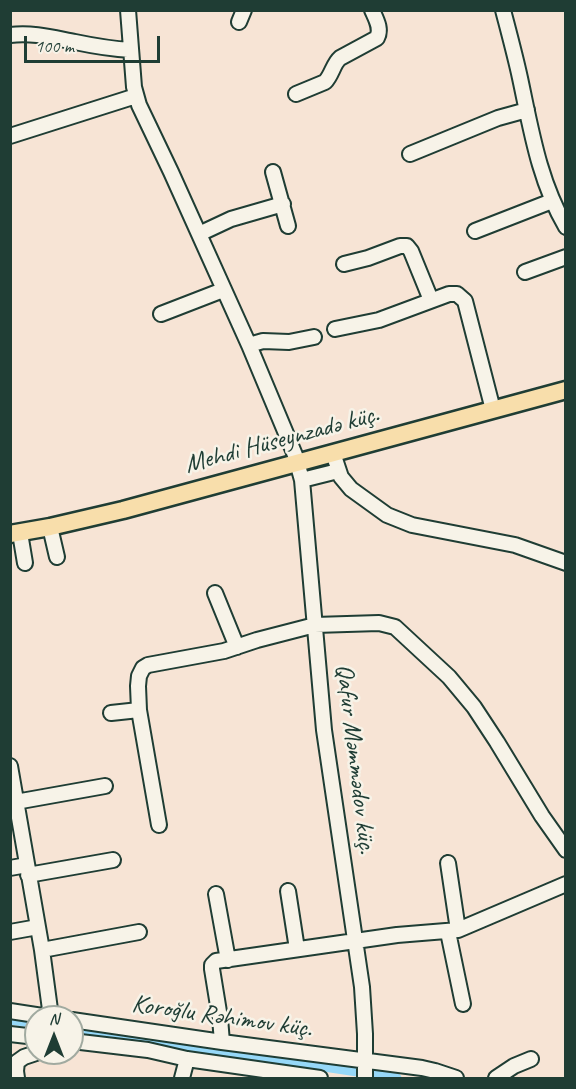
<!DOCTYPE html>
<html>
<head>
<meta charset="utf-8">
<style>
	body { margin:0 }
	#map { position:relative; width:576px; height:1089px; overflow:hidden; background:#f7e4d5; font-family:Caveat,sans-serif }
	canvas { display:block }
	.frame { position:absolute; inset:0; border:12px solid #1f3d34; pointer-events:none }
	.north { position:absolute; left:24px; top:1005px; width:60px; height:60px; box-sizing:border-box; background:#f7f3e8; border:2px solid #a1aaa0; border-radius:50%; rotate:0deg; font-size:16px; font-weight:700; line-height:24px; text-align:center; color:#1f3d34 }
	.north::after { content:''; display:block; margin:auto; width:21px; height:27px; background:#1f3d34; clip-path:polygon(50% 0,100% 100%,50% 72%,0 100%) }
	.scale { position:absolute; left:24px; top:36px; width:136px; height:27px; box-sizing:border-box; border:3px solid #1f3d34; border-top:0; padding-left:8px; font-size:18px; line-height:21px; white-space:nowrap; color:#1f3d34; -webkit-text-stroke:4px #f7f3e8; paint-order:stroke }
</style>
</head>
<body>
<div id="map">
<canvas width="576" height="1089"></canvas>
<div class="frame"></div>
<div class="north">N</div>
<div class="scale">100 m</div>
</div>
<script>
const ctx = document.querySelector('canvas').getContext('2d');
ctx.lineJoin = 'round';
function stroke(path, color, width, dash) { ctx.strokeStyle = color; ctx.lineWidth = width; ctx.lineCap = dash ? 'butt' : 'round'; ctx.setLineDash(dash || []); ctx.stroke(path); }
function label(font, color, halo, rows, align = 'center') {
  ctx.font = font + ' Caveat,sans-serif'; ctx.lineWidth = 5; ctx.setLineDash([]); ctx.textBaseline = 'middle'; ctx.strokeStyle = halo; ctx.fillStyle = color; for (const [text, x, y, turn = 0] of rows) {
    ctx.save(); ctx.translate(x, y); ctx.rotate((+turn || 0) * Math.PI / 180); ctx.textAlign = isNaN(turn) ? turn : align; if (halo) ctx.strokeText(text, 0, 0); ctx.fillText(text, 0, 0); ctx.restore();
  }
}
const canal = new Path2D(`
	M10,1020l26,4
	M72,1029l325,49`);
const minor = new Path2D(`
	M128,10l6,77 5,18 32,67 78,173 46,110 7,25 22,250 38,257 3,47v44
	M503,10c6,23 12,45 17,68 11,51 19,103 46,149
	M239,22l5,-12
	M10,35c23,-3 44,3 65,7 19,4 37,7 56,8
	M296,94l29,-12c7,-7 8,-18 15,-24l37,-20c5,-9 -1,-19 -5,-28
	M10,136l126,-40
	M410,154l88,-36 29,-8
	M273,172l15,54
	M475,231l77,-30
	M199,234l32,-15 52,-15
	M344,264l24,-6 32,-12h7l4,5 20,49
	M525,272l41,-15
	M161,314l62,-24
	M335,329l44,-9 70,-26h8l8,7 26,101
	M249,345l14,-4 26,1 25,-5
	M333,453l8,24 10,12 36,26 25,10 103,20 51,18
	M302,480l36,-9
	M50,527l7,30
	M20,533l5,30
	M215,593l22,54
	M111,713l28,-3
	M10,766l32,184 9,67
	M10,803l95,-17
	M159,825l-20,-115 -1,-24 1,-10 4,-8 5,-3 76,-14 33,-11 58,-15 64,-2 16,4 54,50 25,30 23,35 45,74 24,34
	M448,863l10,67
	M10,868l17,-3
	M28,875l85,-15
	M288,891l9,58
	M216,894l12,66
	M10,932l28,-5
	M448,932l15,72
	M42,950l97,-18
	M10,1011l39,6
	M72,1020l150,22 200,26 13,3 21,7
	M10,1034l26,3
	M72,1041l76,9 39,9 133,19
	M222,1042l-2,-24 -8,-49v-4l4,-4 181,-26 61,-5 108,-46
	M17,1078l-1,-7 1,-9 7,-5 12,-4
	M182,1078l5,-19
	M496,1078l18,-12 17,-7`);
const major = new Path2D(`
	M10,534l40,-7 73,-17 443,-120`);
const streetNames = [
	["Mehdi Hüseynzadə küç.",282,440,-15],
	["Qafur Məmmədov küç.",355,759,83],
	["Koroğlu Rəhimov küç.",222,1017,8]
];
stroke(canal, '#96d8f8', 9);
stroke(minor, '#1f3d34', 18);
stroke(major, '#1f3d34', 21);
stroke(minor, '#f7f3e8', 14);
stroke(major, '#f8deab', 16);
label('26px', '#1f3d34', '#f7f3e8', streetNames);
</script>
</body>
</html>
